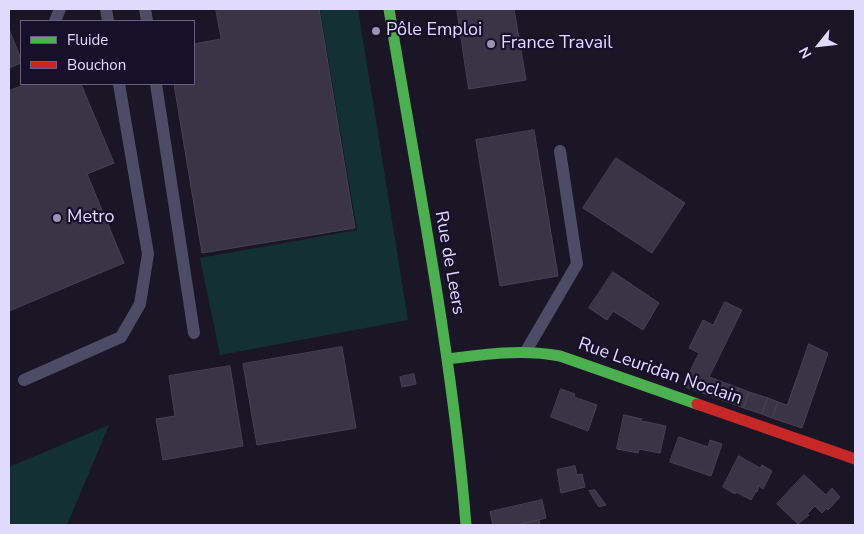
<!DOCTYPE html>
<html>
<head>
<meta charset="utf-8">
<style>
	body { margin:0 }
	#map { position:relative; width:864px; height:534px; overflow:hidden; background:#1a1625; font-family:"Nunito Sans",sans-serif }
	canvas { display:block }
	.frame { position:absolute; inset:0; border:10px solid #e0daff; pointer-events:none }
	.legend { position:absolute; left:20px; top:20px; width:175px; height:65px; box-sizing:border-box; background:#16102b; border:1px solid #676180; margin:0; padding:6px 9px; list-style:none; font-size:15px; color:#e0daff }
	.legend li { display:flex; align-items:center; gap:10px; height:25px }
	.legend b { width:25px; border:1px solid #676180 }
	.north { position:absolute; left:794px; top:20px; width:50px; height:50px; -webkit-text-stroke:4px #16102b; paint-order:stroke; rotate:241deg; font-size:14px; font-weight:700; line-height:20px; text-align:center; color:#e0daff }
	.north::after { content:''; display:block; margin:auto; width:18px; height:22px; background:#e0daff; clip-path:polygon(50% 0,100% 100%,50% 72%,0 100%) }
</style>
</head>
<body>
<div id="map">
<canvas width="864" height="534"></canvas>
<div class="frame"></div>
<ul class="legend">
<li><b style="height:6px;background:#4caf50"></b>Fluide</li>
<li><b style="height:6px;background:#c62828"></b>Bouchon</li>
</ul>
<div class="north">N</div>
</div>
<script>
const ctx = document.querySelector('canvas').getContext('2d');
ctx.lineJoin = 'round';
function fillPath(path, color) { ctx.fillStyle = color; ctx.fill(path, 'evenodd'); }
function stroke(path, color, width, dash) { ctx.strokeStyle = color; ctx.lineWidth = width; ctx.lineCap = dash ? 'butt' : 'round'; ctx.setLineDash(dash || []); ctx.stroke(path); }
function label(font, color, halo, rows, align = 'center') {
  ctx.font = font + ' "Nunito Sans",sans-serif'; ctx.lineWidth = 4.5; ctx.setLineDash([]); ctx.textBaseline = 'middle'; ctx.strokeStyle = halo; ctx.fillStyle = color; for (const [text, x, y, turn = 0] of rows) {
    ctx.save(); ctx.translate(x, y); ctx.rotate((+turn || 0) * Math.PI / 180); ctx.textAlign = isNaN(turn) ? turn : align; if (halo) ctx.strokeText(text, 0, 0); ctx.fillText(text, 0, 0); ctx.restore();
  }
}
const green = new Path2D(`
	M320,9h38l50,311 -188,35 -20,-97 157,-28z
	M109,425l-42,100h-58v-58z`);
const building = new Path2D(`
	M216,9h103l36,219 -153,25 -28,-169h20v-40l27,-5z
	M457,9h57l12,71 -57,9z
	M9,29l12,30v4l-12,5z
	M27,84h54l33,79 -27,11 37,89 -115,48v-220z
	M534,130l24,146 -58,10 -24,-146z
	M616,158l69,45 -33,50 -69,-45z
	M613,272l46,31 -16,27 -30,-19 -6,9 -18,-12z
	M725,302l17,8 -33,67 30,11 -6,16 -50,-18 16,-33 -10,-5 14,-28 10,5z
	M809,344l19,9 -26,75 -30,-10 6,-16 9,3z
	M342,347l14,81 -99,17 -14,-81z
	M230,366l13,80 -80,14 -7,-41 19,-3 -6,-40z
	M414,374l2,10 -14,3 -2,-10z
	M739,388l10,4 -5,16 -11,-4z
	M561,389l14,5 -1,3 23,8 -9,26 -37,-14z
	M749,392l19,6 -6,16 -18,-6z
	M768,398l10,4 -6,16 -10,-4z
	M624,415l18,4 -1,2 25,5 -6,27 -21,-4 -1,4 -21,-4z
	M679,437l29,10 2,-7 12,4 -11,32 -41,-14z
	M739,456l21,12 2,-3 10,6 -9,18 -4,-3 -2,6 -1,-1 -5,9 -15,-8 -1,2 -12,-7z
	M575,466l2,9 5,-1 3,13 -24,6 -4,-23z
	M804,475l22,20 6,-7 8,9 -12,13 -1,-2 -5,5 -7,-7 -8,8 2,1 -11,9 -21,-20z
	M595,490l11,15 -7,2 -10,-16z
	M542,500l4,18 -29,7h-24l-3,-13z
	M539,520l1,5h-23z`);
const lane = new Path2D(`
	M106,9l2,12
	M145,9l2,12
	M55,21l5,-12
	M156,84l38,249
	M526,351l51,-87 -17,-113
	M24,380l97,-43 19,-33 8,-50 -29,-170`);
const fast = new Path2D(`
	M389,9c28,171 63,343 77,516
	M447,359c38,-5 75,-10 113,-3l137,48`);
const jam = new Path2D(`
	M697,404l158,55`);
const markers = [
	[376,31,5,"#9b95b3"],
	[491,44,5,"#9b95b3"],
	[57,218,5,"#9b95b3"]
];
const poiNames = [
	["Pôle Emploi",386,31],
	["France Travail",501,44],
	["Metro",67,218]
];
const streetNames = [
	["Rue de Leers",449,263,80],
	["Rue Leuridan Noclain",660,372,19]
];
fillPath(green, '#133134');
fillPath(building, '#393446');
stroke(building, '#474158', 1);
stroke(lane, '#4d4b66', 12);
stroke(fast, '#4caf50', 11);
stroke(jam, '#c62828', 11);
for (const [x, y, r, color] of markers) { const dot = new Path2D(); dot.arc(x, y, r, 0, 2 * Math.PI); ctx.fillStyle = color; ctx.fill(dot); stroke(dot, '#16102b', 2); }
label('18px', '#e0daff', '#16102b', poiNames, 'left');
label('18px', '#e0daff', '#16102b', streetNames);
</script>
</body>
</html>
